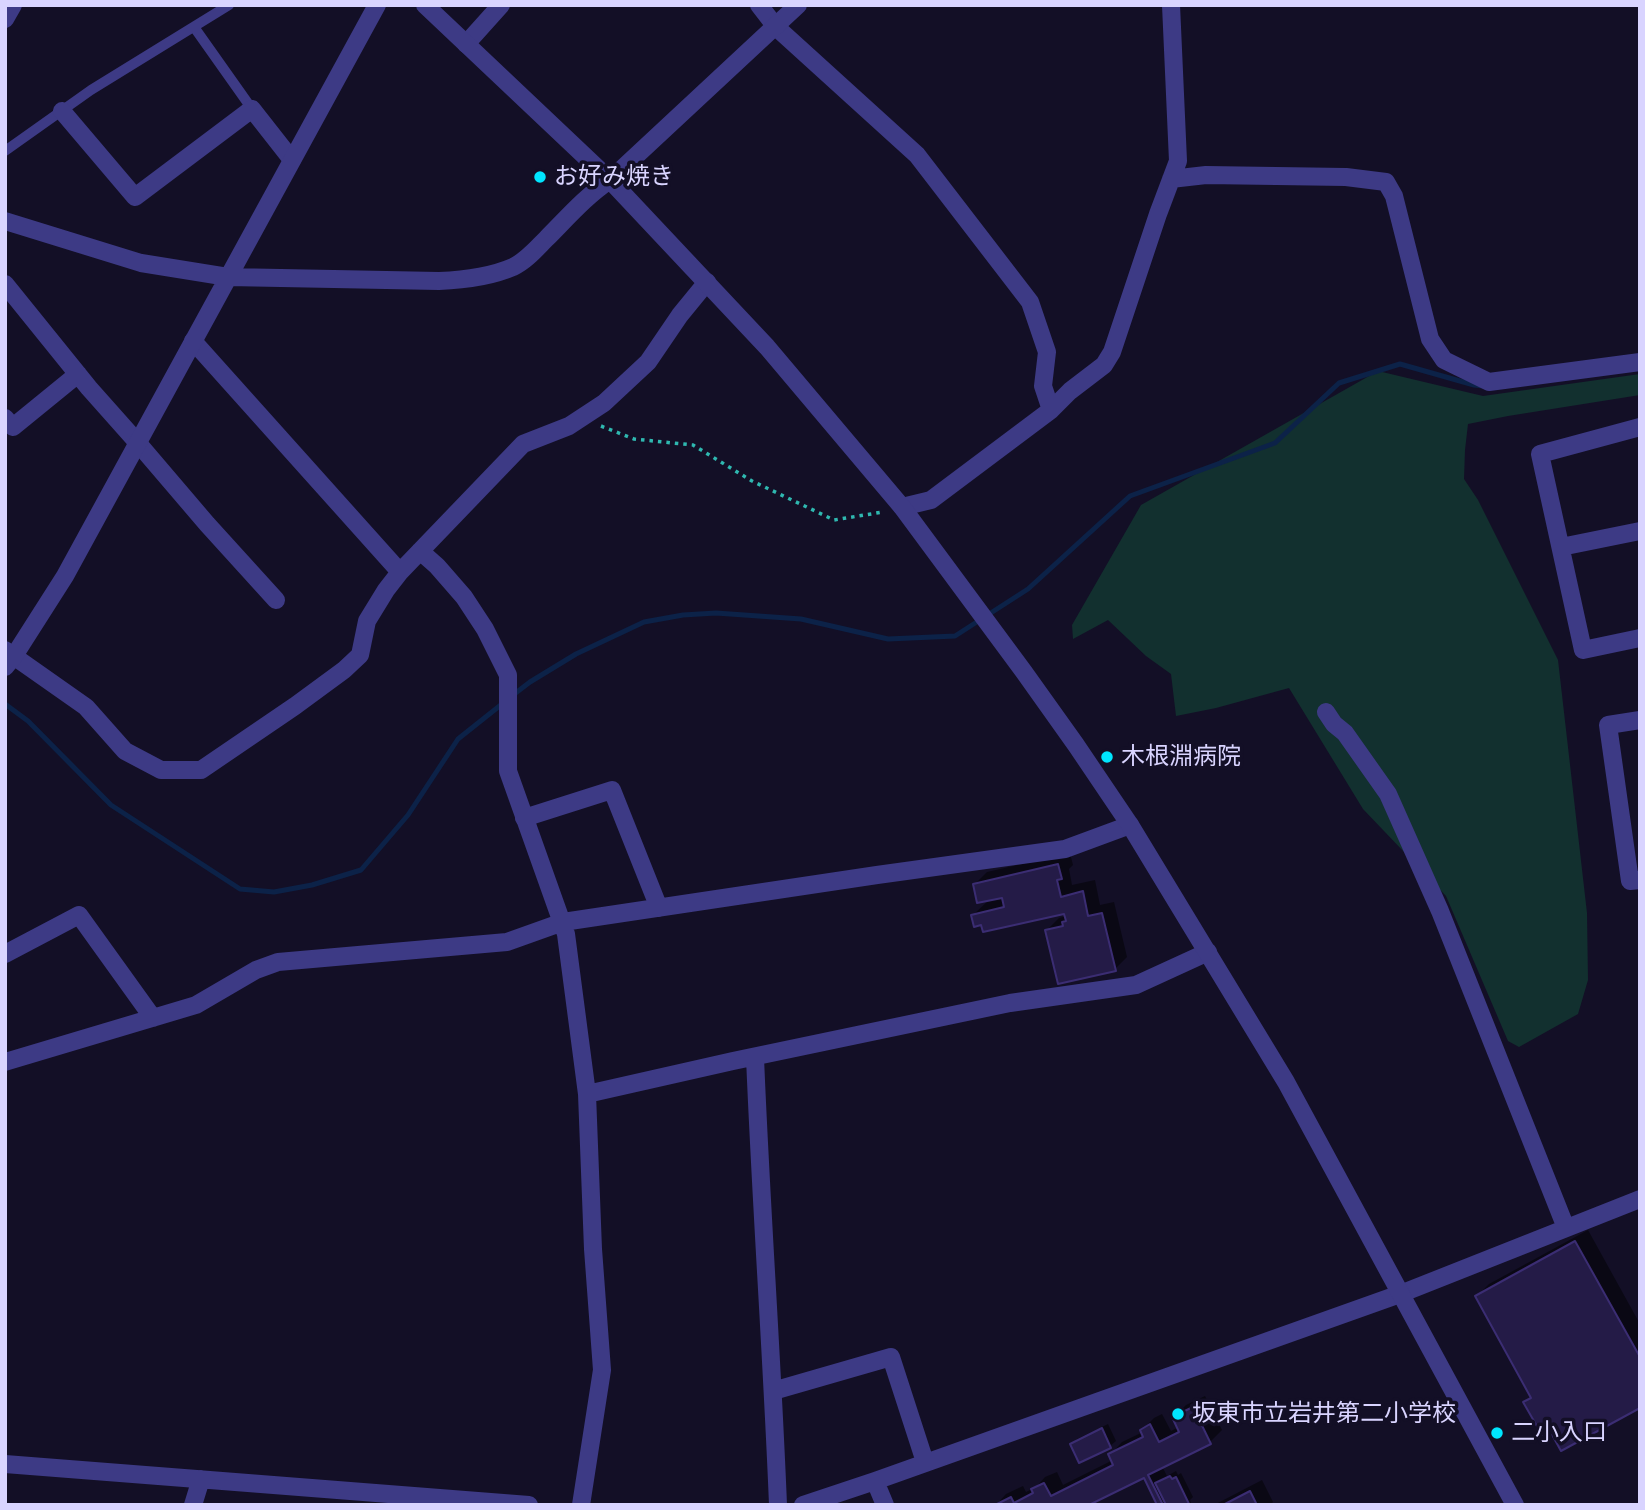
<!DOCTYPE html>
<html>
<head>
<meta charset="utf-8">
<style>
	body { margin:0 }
	#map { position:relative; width:1645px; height:1510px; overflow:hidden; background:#130f26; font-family:"Alegreya Sans",sans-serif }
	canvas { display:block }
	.frame { position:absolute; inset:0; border:7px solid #d9d4ff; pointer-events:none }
</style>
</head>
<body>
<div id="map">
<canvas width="1645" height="1510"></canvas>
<div class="frame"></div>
</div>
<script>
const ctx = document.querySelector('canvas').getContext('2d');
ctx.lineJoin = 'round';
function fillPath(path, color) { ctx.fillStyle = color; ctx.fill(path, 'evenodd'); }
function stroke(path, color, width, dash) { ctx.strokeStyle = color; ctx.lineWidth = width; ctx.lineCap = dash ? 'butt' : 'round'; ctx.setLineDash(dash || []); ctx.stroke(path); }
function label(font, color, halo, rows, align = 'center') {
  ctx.font = font + ' "Alegreya Sans","Noto Sans JP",sans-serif'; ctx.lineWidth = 7; ctx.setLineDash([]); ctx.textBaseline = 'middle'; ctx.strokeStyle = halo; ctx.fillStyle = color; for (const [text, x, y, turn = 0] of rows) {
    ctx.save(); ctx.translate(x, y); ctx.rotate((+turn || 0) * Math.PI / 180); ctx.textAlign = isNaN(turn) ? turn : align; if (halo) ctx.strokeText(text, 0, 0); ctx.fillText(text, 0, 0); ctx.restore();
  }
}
const green = new Path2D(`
	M1378,371l105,25 157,-22v21l-132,21 -40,8 -3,26 -1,29 14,21 80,160 29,253 1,67 -10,34 -59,33 -11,-6 -62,-145 -83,-87 -74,-121 -73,20 -40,8 -5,-42 -25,-18 -38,-36 -35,19 -1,-14 69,-120z`);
const shadow = new Path2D(`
	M1070,853l3,12 -4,4 3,16 23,-5 5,25 14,-3 13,55 -12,12 -68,-39 12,-12 8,-2 -1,-5 -83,12 -10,-8 17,-16 -15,-15 12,-12z
	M1588,1230l52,94v82l-89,22 -25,-26 6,-6 -55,-100 12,-12z
	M1205,1396l17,34 -12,12 -48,24 5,10 9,-5 2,4 3,-2 12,24 -3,3 1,3 -2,2h-30l-15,-29 -59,29h-89l10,-11 17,-8 3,6 10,-5 9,-10 12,-5 6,13 50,-25 -3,-5 12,-13 21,-10 -1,-2 12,-12 8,-4 9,17 8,-4 -5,-10 12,-12z
	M1108,1424l8,17 -6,5 -38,-2 5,-5z
	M1262,1480l11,22 -3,3h-56z`);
const stream = new Path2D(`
	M513,695l17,-13 46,-28 68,-32 39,-7 33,-2 85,6 87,20 67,-3 73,-47 102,-93 145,-53 64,-60 61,-19 74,21 9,1
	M5,704l23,17 83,84 129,84 34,3 38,-7 49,-15 47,-55 50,-76 44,-35`);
const building = new Path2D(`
	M1058,864l4,15 -5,1 4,17 22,-6 5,25 14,-3 14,58 -58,13 -13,-54 18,-4 -1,-4 4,-1 -2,-7 -81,18 -2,-7 -7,2 -3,-12 33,-8 -2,-9 -25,5 -4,-19z
	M1575,1241l65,116v51l-79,43 -11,-20 -8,4 -19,-33 8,-4 -56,-102z
	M1193,1407l18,37 -63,31 15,30h-6l-13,-27 -55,27h-94l16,-8 3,6 19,-10 -2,-4 13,-6 7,13 62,-31 -5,-11 35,-17 -3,-7 10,-6 9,18 20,-10 -7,-15z
	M1102,1428l9,20 -32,15 -9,-19z
	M1170,1476l2,3 4,-2 13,27 -23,1 -11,-22z
	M1250,1491l7,14h-34z`);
const path = new Path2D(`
	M601,426l33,13 59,6 59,36 82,39 49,-8`);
const service = new Path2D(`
	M194,27l58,82
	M5,151l86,-61 138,-85`);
const minor = new Path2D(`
	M759,5l17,22 141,128 113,147 17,50 -4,34 8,24 19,-19 34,-26 8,-13 46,-138 20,-53 -7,-156
	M5,19l8,-14
	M466,44l35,-39
	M62,111l73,86 117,-88 40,51
	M1171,179l35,-4 140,2 40,5 8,14 36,143 14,21 45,22 151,-20
	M5,284l84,104 48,54 70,82 69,76
	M193,341l207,231
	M5,418l8,9 65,-53
	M1640,427l-100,27 43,196 57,-12
	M902,507l29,-7 120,-90
	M1561,547l79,-16
	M420,551l17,15 27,31 21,32 23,46v96l58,163 21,160 6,155 9,121 -21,135
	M5,650l81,57 39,44 36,19h40l94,-64 49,-36 16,-15 7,-34 19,-31 14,-18 123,-128 46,-18 35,-23 44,-41 32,-47 27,-33
	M1326,712l8,12 11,9 43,61 52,117 126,317
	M1640,720l-32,5 22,156 10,-1
	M524,818l88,-28 47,118
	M5,954l74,-39 74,103
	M755,1057c6,149 17,298 23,448
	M5,1062l191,-57 60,-35 22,-8 229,-20 56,-20 314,-47 188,-26 65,-24
	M587,1094l146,-33 277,-58 126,-18 72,-33
	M773,1391l118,-34 34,105
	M5,1464l524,41
	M875,1481l10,24
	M193,1505l8,-26
	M803,1505l72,-24 525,-187 240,-95`);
const tertiary = new Path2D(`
	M425,5l185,175 157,167 135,160 122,165 52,73 54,80 156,257 229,423
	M5,221l136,42 87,14 211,4c25,-1 51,-4 74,-14 13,-6 24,-19 33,-28 21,-21 40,-43 64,-59l188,-175
	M5,667l9,-11 51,-80 312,-571`);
const markers = [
	[540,177,7,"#00e5ff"],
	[1107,757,7,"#00e5ff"],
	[1178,1414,7,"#00e5ff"],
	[1497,1433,7,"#00e5ff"]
];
const poiNames = [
	["お好み焼き",554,177],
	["木根淵病院",1121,757],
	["坂東市立岩井第二小学校",1192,1414],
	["二小入口",1511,1433]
];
fillPath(green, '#12302f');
fillPath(shadow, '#0007');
stroke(stream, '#0c2248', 5);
fillPath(building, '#241b47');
stroke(building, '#3b2d73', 2);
stroke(path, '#2fb8b0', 3.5, [3.5, 5]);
stroke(service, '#3d3a85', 10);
stroke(minor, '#3d3a85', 18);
stroke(tertiary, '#3d3a85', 18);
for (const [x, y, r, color] of markers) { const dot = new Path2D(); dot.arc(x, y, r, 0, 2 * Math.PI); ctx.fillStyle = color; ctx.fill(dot); stroke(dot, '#130f26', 2.5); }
label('24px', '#d9d4ff', '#130f26', poiNames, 'left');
</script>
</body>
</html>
